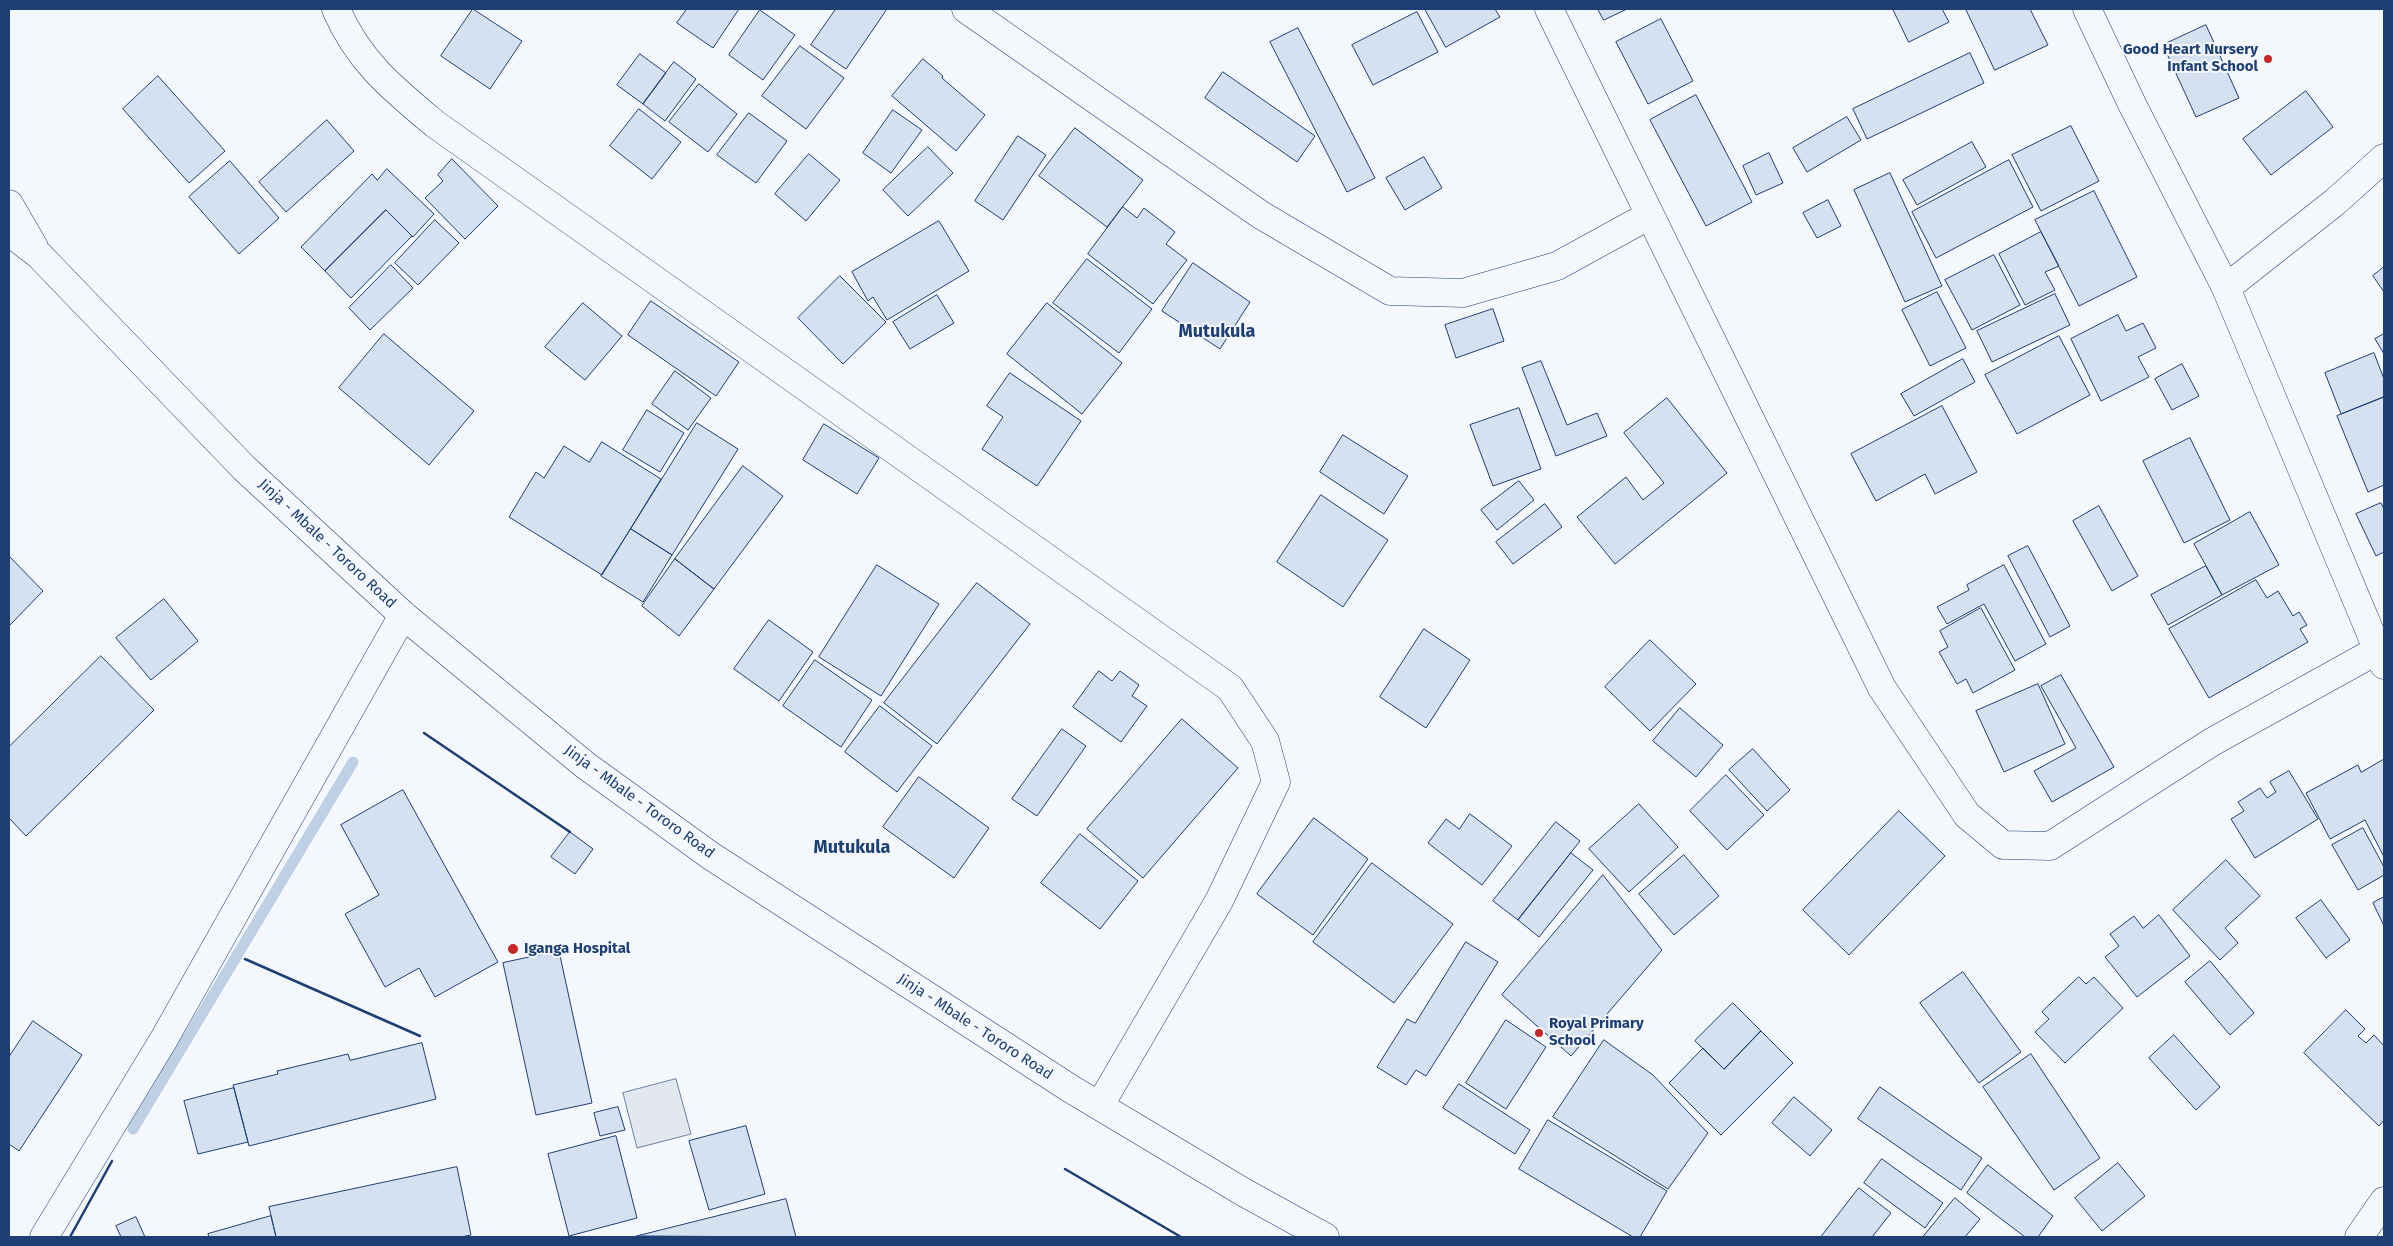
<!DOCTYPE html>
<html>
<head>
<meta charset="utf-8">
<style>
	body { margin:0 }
	#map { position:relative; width:2393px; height:1246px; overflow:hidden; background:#f4f7fb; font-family:"Fira Sans",sans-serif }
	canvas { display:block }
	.frame { position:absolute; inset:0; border:10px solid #1d3f73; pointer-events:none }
</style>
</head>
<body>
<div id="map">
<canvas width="2393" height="1246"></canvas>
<div class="frame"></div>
</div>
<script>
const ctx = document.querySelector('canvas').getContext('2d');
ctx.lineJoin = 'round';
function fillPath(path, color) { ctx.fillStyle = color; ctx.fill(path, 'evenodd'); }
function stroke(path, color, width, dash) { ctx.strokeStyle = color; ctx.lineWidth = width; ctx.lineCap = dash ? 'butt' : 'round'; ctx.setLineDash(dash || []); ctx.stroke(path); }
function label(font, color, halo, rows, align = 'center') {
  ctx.font = font + ' "Fira Sans",sans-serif'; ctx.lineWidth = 4; ctx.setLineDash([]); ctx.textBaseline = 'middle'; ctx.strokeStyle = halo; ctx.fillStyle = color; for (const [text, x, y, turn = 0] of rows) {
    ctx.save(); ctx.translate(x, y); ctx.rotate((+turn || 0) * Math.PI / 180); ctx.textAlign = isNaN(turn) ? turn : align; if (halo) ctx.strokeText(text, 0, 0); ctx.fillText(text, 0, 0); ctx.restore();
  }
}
const parking = new Path2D(`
	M676,1079l15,55 -54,14 -14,-55z`);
const stream = new Path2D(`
	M133,1129l220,-367`);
const building = new Path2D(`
	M473,9l49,32 -32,48 -49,-33z
	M687,9h52l-26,39 -36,-25z
	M836,9h51l-41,60 -35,-24z
	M1425,9h70l5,8 -54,30z
	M1598,9h29l-23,11z
	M1893,9h49l7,13 -40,20z
	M1966,9h64l18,36 -53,25z
	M760,10l35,25 -32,45 -34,-25z
	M1417,12l21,40 -65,33 -21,-40z
	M1661,19l32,62 -45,23 -32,-62z
	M2206,25l33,73 -43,19 -33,-72z
	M1298,28l77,150 -28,14 -77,-150z
	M800,46l44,32 -38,51 -44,-33z
	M1970,53l14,30 -117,56 -14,-30z
	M640,54l26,19 -23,31 -26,-19z
	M923,59l20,17 -1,2 43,37 -29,36 -64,-55z
	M674,62l22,17 -31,42 -22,-17z
	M1223,72l92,64 -18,26 -92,-64z
	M158,76l67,75 -36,32 -66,-74z
	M699,84l38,30 -29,38 -39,-30z
	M2306,91l27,36 -62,48 -28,-36z
	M1696,95l56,107 -46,24 -56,-106z
	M639,109l42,33 -29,37 -42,-33z
	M893,110l29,20 -31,43 -28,-20z
	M749,113l38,28 -31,42 -39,-28z
	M1847,117l14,23 -54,32 -14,-24z
	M327,120l27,31 -68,61 -27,-30z
	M2071,126l28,55 -58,30 -29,-56z
	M1075,128l68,52 -36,47 -68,-51z
	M1018,136l28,19 -43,65 -28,-19z
	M1972,142l14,25 -69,38 -14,-25z
	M928,147l25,26 -45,43 -25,-26z
	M1769,153l14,30 -27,12 -13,-29z
	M809,154l31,26 -34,41 -31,-27z
	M1424,157l18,31 -37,22 -19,-32z
	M452,159l46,47 -33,33 -40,-41 18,-17 -5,-6z
	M2009,160l24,47 -97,51 -24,-46z
	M230,161l49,57 -40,36 -50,-57z
	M387,169l47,45 -21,23 -27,-27 -61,61 -24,-24 71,-73 5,6z
	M1890,173l52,113 -37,16 -51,-112z
	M2094,191l43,86 -58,29 -44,-86z
	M1828,200l13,26 -24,12 -14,-25z
	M1123,207l14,11 7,-10 31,24 -9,12 21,16 -34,44 -65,-50z
	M386,210l26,26 -61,62 -26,-27z
	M435,220l24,23 -41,42 -23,-22z
	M939,221l30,50 -82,49 -14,-23 -5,4 -16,-29z
	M2041,232l18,34 -14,6 10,18 -30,15 -26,-51z
	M1994,255l26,50 -48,25 -27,-50z
	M1087,259l65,50 -33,44 -66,-50z
	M1193,263l57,39 -30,47 -58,-38z
	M391,265l22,23 -43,42 -21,-22z
	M2384,267v25l-11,-16z
	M840,276l46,46 -43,42 -45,-46z
	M1937,292l29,56 -36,18 -28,-56z
	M2055,294l15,31 -78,37 -15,-31z
	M937,295l17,28 -44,26 -17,-27z
	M651,301l88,61 -23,34 -88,-61z
	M583,303l39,33 -37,44 -40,-33z
	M1047,303l75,60 -40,51 -75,-60z
	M1493,309l11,32 -48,17 -11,-33z
	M2118,315l8,16 17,-8 13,25 -18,9 11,20 -48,24 -30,-62z
	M384,334l90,77 -45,54 -90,-77z
	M2384,334v20l-9,-15z
	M2059,336l31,59 -73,39 -32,-59z
	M2374,353l10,26v18l-43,17 -16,-41z
	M1963,359l12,23 -61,34 -13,-22z
	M1541,361l26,64 30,-12 10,23 -51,20 -34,-88z
	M2182,364l17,32 -27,14 -17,-31z
	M675,371l36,27 -23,32 -36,-26z
	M1010,373l71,48 -44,65 -55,-37 21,-32 -16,-11z
	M2384,397v88l-16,7 -31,-76z
	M1667,398l60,75 -112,91 -38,-47 49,-40 17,23 21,-17 -40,-50z
	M1942,406l35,66 -42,22 -10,-20 -49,27 -25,-47z
	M1519,408l22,61 -48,17 -23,-61z
	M647,410l37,23 -24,39 -37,-22z
	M697,423l41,26 -66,106 -41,-26z
	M824,424l55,34 -22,36 -54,-34z
	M1343,435l65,41 -24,38 -64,-42z
	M2190,438l40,82 -46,23 -41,-82z
	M602,442l59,37 -59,96 -93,-58 27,-45 8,6 20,-32 25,16z
	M743,466l40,30 -69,93 -39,-30z
	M1519,481l15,19 -37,30 -16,-20z
	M1321,495l67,45 -45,67 -66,-45z
	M2381,503l3,6v43l-8,4 -20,-42z
	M1545,504l17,23 -49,37 -17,-22z
	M2099,506l39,70 -26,15 -39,-70z
	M2250,512l29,53 -57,30 -28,-51z
	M631,529l41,26 -29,47 -42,-26z
	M2028,546l42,80 -20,11 -42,-81z
	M9,556l34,35 -34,35z
	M675,559l39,30 -35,47 -37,-30z
	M877,565l62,39 -58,92 -62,-39z
	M2004,565l42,79 -31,17 -31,-57 -37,20 -10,-17 32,-17 -2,-5z
	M2206,566l16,29 -54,30 -17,-30z
	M2256,580l11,18 11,-7 15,25 6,-4 8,13 -7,4 8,13 -99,56 -40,-69z
	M977,583l53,41 -93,120 -53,-41z
	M164,599l34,42 -47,39 -35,-42z
	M1981,608l34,62 -42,23 -7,-14 -9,5 -18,-32 9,-5 -8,-16z
	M769,620l44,32 -34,49 -45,-32z
	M1424,629l46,31 -44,68 -46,-31z
	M1650,640l46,44 -46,47 -45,-44z
	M101,656l53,54 -128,126 -17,-18v-71z
	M815,660l57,40 -31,47 -58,-41z
	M1099,671l13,10 8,-10 19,14 -7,11 15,10 -26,36 -48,-35z
	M2061,675l53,92 -62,35 -18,-31 42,-23 -35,-62z
	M2038,684l27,60 -61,28 -28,-61z
	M880,706l52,40 -35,46 -52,-40z
	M1680,708l43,37 -27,32 -43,-36z
	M1182,719l56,49 -95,110 -56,-49z
	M1062,729l24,17 -49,70 -25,-17z
	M1753,749l37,41 -23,21 -38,-41z
	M2383,760l1,1v96l-19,-37 -35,19 -24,-46 52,-28 3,7z
	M2289,771l29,48 -63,39 -24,-39 13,-8 -6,-9 22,-14 7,10 9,-6 -6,-10z
	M1726,775l38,40 -37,35 -37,-39z
	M919,777l70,51 -35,50 -71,-51z
	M403,790l95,172 -63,35 -16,-29 -34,19 -40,-73 34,-19 -38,-70z
	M1639,804l39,43 -49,45 -40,-43z
	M1899,811l46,45 -96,99 -46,-45z
	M1470,814l42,32 -30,39 -54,-42 18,-24 13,10z
	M1314,818l54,41 -55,76 -56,-41z
	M1556,822l24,19 -62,79 -25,-19z
	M2363,828l21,39v8l-26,15 -26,-45z
	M570,832l23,17 -18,25 -24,-17z
	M1080,834l58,47 -38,48 -59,-46z
	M1571,853l22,17 -54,67 -21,-17z
	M1684,855l35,41 -45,39 -35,-41z
	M2226,860l34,36 -35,32 13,15 -18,17 -47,-50z
	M1372,863l81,61 -59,79 -81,-61z
	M1603,875l59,75 -91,106 -69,-61z
	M2384,897v29l-11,-23z
	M2321,900l29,40 -24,18 -30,-40z
	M2159,915l31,41 -53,41 -32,-40 14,-11 -9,-12 24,-18 9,12z
	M1466,942l32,20 -72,114 -10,-6 -10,15 -29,-18 30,-48 8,4z
	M559,951l33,152 -56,12 -33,-152z
	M2210,961l44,52 -24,22 -45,-53z
	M1963,972l58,80 -42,31 -59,-80z
	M2079,977l7,7 8,-7 29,31 -58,55 -30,-31 14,-13 -7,-7z
	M1733,1003l28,28 -37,38 -29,-28z
	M2346,1010l19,19 -7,7 8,7 8,-8 10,11v74l-5,6 -75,-73z
	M1506,1020l40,27 -40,62 -40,-26z
	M33,1021l49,34 -63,96 -10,-7v-87z
	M1761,1031l32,32 -72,72 -52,-52 34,-35 21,21z
	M2174,1035l46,52 -24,23 -47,-52z
	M1604,1040l49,35 55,58 -40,56 -115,-72z
	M422,1043l14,56 -187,47 -16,-61 45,-11 -1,-3 71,-17 2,6z
	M2031,1054l69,104 -46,32 -71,-103z
	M1459,1084l71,46 -15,24 -72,-46z
	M1880,1087l102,71 -21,32 -103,-71z
	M234,1088l14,54 -50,12 -14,-53z
	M1794,1097l38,33 -22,26 -38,-33z
	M618,1107l7,23 -25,6 -6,-23z
	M1548,1120l119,71 -27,46h-7l-114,-68z
	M746,1126l19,68 -56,16 -20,-69z
	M616,1136l21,82 -68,18 -21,-82z
	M1882,1159l61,44 -18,25 -61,-45z
	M2118,1163l27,33 -43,35 -27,-33z
	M1988,1165l65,51 -15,21h-13l-58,-44z
	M457,1167l14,68 -10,2h-185l-7,-30z
	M1859,1188l32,25 -19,24h-51z
	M1955,1198l25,21 -15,18h-42z
	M786,1199l10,38 -159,-1z
	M271,1216l5,21h-67l-1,-3z
	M136,1217l9,20h-24l-5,-11z`);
const minor = new Path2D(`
	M336,9c22,52 57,80 99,115l795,564 35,53 11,41 -57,119 -119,204
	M966,9l295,206 129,76 73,2 94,-27 93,-51
	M1549,9l333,679 85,127 36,30 47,1 162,-104 164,-91
	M2087,9l45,95 94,184 158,377
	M2226,288l109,-86 49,-44
	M44,1237l120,-198 239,-424
	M2359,1237l25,-36`);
const major = new Path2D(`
	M9,204l25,43
	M9,232l30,23 205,213 159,147 182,150 126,91 360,233 174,104 80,44`);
const wall = new Path2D(`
	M424,733l146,99
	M245,959l175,77
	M1065,1169l116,68
	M70,1237l42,-76`);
const markers = [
	[2268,59,5,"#c62828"],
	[513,949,6,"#c62828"],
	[1539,1033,5,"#c62828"]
];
const poiNames = [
	["Good Heart Nursery",2258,50,"right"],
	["Infant School",2258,67,"right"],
	["Iganga Hospital",524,949],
	["Royal Primary",1549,1024],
	["School",1549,1041]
];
const streetNames = [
	["Jinja - Mbale - Tororo Road",327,544,43],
	["Jinja - Mbale - Tororo Road",639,802,36],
	["Jinja - Mbale - Tororo Road",975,1027,33]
];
const quarterNames = [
	["Mutukula",1217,332],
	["Mutukula",852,848]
];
fillPath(parking, '#e3e8f0');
stroke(parking, '#687fa3', 1);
stroke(stream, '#bed0e5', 11);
fillPath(building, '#d5e0f0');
stroke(building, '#1d3f73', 1);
stroke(minor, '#1d3f73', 29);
stroke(major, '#1d3f73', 29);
stroke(minor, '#f4f7fb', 28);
stroke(major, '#f4f7fb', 28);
stroke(wall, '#1d3f73', 2.5);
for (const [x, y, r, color] of markers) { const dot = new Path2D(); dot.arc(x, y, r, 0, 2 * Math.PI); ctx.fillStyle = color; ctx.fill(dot); stroke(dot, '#f4f7fb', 2); }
label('bold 15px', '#1d3f73', '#f4f7fb', poiNames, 'left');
label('15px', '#1d3f73', '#f4f7fb', streetNames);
label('bold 18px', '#1d3f73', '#f4f7fb', quarterNames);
</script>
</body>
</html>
